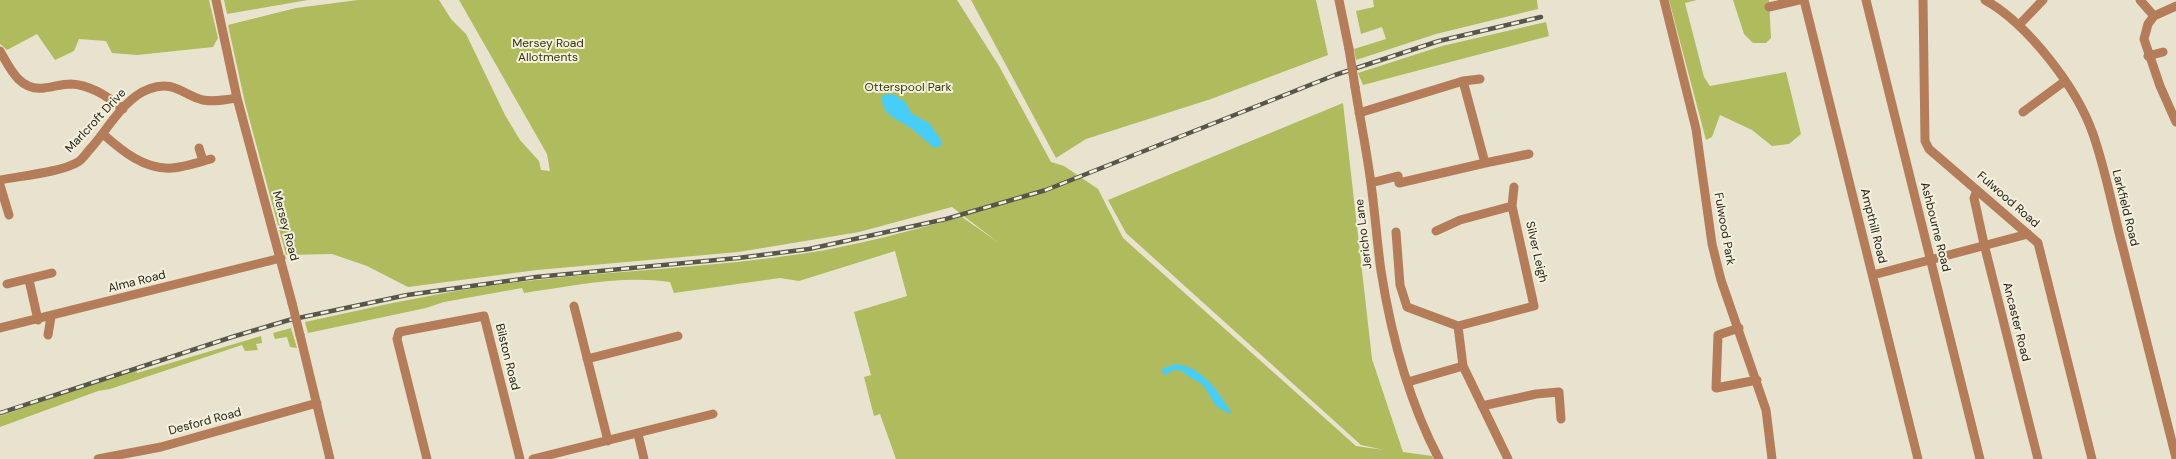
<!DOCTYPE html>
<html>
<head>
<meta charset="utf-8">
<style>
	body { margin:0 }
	canvas { display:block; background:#e7e3cf }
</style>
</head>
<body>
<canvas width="2176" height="459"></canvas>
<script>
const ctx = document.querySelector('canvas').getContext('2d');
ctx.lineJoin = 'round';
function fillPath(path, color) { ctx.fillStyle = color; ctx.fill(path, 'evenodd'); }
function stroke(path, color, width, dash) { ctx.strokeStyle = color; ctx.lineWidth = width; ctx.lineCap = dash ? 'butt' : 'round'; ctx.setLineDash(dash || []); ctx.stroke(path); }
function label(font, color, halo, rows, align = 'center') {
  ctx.font = font + ' "DM Sans",sans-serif'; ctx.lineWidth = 4; ctx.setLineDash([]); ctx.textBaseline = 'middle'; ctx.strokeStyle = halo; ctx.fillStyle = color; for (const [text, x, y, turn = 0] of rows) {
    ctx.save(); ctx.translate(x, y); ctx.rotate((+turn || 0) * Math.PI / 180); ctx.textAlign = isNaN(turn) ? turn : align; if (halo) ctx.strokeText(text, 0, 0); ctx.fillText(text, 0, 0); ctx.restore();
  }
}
const green = new Path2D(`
	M0,0h209l9,38 -5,9 -76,8 -25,-2 -6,-12 -27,-2 -5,12 -19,9 -18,-26 -30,16 -7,-6z
	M224,0h84l-81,14z
	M358,0h81l12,19 15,15 39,81 15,25 19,21 2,9 9,1 -3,-17 -88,-154h498l42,66 52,96 13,4 34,23 25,49 233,208 28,4 -23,-5 -235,-212 -18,-33 235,-97 29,256 31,93 29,4 1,3h-537l-16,-45 -6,2 -10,-39 7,-2 -17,-63 53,-16 -12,-45 -96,30 -19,-3 -106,15 -4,-11c-48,-7 -98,4 -146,11l-2,-5 -78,14 -18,6 -118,25 -3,-11c77,-17 153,-34 231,-42 90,-10 181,-13 271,-27 53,-8 104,-23 155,-36l37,26 -47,-36 -93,25 -78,13 -43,7 -201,18 -129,17 -41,-21 -35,-12 -46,1 -41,-152 -17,-78 68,-17z
	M971,0h345l12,55 -117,44 -125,40 -30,19z
	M1373,0h164l1,9 -102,25 -80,26 -2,-11 32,-10 -4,-12 -21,7 -5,-23 18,-4z
	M1669,0h28l-12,3 19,74 6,9 76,-14 15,62 -12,10 -17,2 -20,-16 -32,-15 -8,22 -6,3z
	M1733,0h36l2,38 -5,5h-13l-9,-9z
	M1546,22l3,14 -186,49 -5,-12 84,-27z
	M291,328l6,20 -7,-1 -3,-10 -12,2 -2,-6z
	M261,336l1,7 -6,1 2,6 -13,1 -3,-6 -132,44 -12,2 -98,36v-11l136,-47 1,4z`);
const water = new Path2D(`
	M886,94l9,1 10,7 7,12 17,9 12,17v6l-7,2c-8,-7 -16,-15 -25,-21 -13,-9 -27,-11 -27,-30z
	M1175,364c27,2 44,28 57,50 -25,-8 -18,-21 -33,-32 -7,-4 -11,-5 -17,-11l-10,-1 -5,5 -4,-1 -1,-5z`);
const minor = new Path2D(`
	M216,0l21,98 55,205
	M1339,0l10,49
	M1664,0l32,129 16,115 9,36 45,130 6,49
	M1804,0l114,459
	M1866,0l114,459
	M1923,0l2,141 4,8 109,94 54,216
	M1985,0c43,24 92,88 108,134 13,37 20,77 30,114 18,70 36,140 53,210
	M2140,0l14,16
	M2176,6l-22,10 -6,8 -4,15 16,47 16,36
	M1769,7l30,-7
	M2019,25l24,-25
	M0,51c10,18 20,40 44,37 9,-1 18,-4 27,-4 20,1 38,13 52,25
	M2148,56l15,-4
	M1463,81l22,82 44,-9
	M1355,87c5,32 12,65 16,97 4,29 6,58 10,87 10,63 28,131 58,188
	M2023,112l42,-31
	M1359,113l104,-32 17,-2
	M103,134c19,17 42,36 69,34 13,-1 27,-6 39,-9
	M199,148l4,13
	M0,180c20,-4 62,-8 78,-18 5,-3 9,-10 13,-14 17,-19 33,-50 58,-59 25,-10 35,7 54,11 12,2 22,0 34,-2
	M1371,183l27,-7 1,7 86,-20
	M0,185l9,30
	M1977,190l-3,8 10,46 54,215
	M1512,206l2,-19
	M1436,231l24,-11 52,-14 22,100 -76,20 5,40 45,93
	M1396,232l4,53 7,22 51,19
	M1873,275l155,-41
	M29,280l9,40
	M7,284l45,-11
	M574,306l34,135
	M0,328l281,-70
	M1739,328l-21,7 -2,53 41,-8
	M48,335l3,-18
	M300,335l30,124
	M587,359l91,-23
	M1408,382l55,-16
	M1482,406l54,-12 23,-2 2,27
	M638,434l6,25
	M98,459l63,-12 156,-44
	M427,459l-30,-120 2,-7 85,-16 36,143
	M533,459l180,-45`);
const rail = new Path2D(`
	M0,413l232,-76 57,-17 118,-25 129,-18 202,-19 71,-9 137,-30 100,-29 289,-115 104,-34 102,-24`);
const minorBridge = new Path2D(`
	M1349,49l6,38
	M292,303l8,32`);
const parkNames = [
	["Mersey Road",548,44],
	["Allotments",548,58],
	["Otterspool Park",908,88]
];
const streetNames = [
	["Marlcroft Drive",96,121,-47],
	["Fulwood Road",2008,200,41],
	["Larkfield Road",2125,208,76],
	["Mersey Road",285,226,75],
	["Ampthill Road",1873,226,76],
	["Ashbourne Road",1935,227,76],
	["Fulwood Park",1724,229,80],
	["Jericho Lane",1364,234,-97],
	["Silver Leigh",1536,252,77],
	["Alma Road",137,282,-14],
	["Ancaster Road",2016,322,76],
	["Bilston Road",507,357,76],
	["Desford Road",205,422,-15]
];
fillPath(green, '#afbb5d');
fillPath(water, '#47cdfa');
stroke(minor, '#b57c5a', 9);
stroke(rail, '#58564b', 4.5);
stroke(rail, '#f4f0dc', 2.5, [8]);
stroke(minorBridge, '#b57c5a', 9);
label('12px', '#32360a', '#f4f0dc', parkNames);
label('12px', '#24231b', '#f4f0dc', streetNames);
</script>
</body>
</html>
